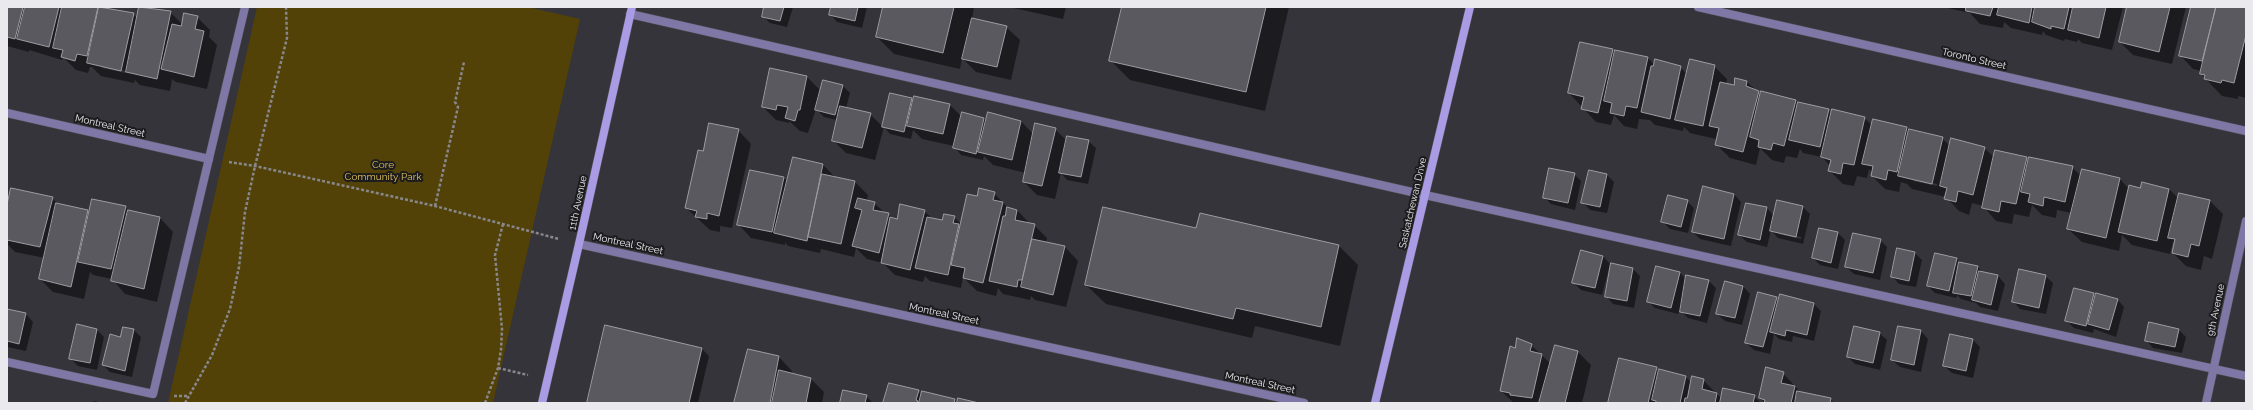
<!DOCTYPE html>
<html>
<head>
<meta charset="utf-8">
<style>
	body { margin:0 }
	#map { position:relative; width:2253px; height:410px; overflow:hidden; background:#35343a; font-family:Raleway,sans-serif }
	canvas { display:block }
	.frame { position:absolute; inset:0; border:8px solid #eae9ed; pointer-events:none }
</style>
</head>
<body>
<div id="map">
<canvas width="2253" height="410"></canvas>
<div class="frame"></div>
</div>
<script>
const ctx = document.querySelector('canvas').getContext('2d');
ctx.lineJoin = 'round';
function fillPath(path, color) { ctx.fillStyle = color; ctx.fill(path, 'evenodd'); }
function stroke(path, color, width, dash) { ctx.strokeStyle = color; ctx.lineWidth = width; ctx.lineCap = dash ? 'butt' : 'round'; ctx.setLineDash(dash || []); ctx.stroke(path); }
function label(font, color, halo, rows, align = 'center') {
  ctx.font = font + ' Raleway,sans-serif'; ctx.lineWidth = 4; ctx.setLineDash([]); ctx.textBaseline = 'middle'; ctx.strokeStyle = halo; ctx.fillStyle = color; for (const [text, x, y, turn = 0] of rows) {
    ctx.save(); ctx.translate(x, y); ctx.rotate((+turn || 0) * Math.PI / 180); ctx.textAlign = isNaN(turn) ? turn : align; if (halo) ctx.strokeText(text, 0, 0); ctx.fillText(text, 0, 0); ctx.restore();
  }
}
const green = new Path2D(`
	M257,7h271l52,12 -87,384h-325z`);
const shadow = new Path2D(`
	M7,7h88l5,3v-3l33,7 5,5 2,-12h7l23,5 12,12 15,-7 13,13 -1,7 8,8 -10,44 -31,-7 -4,-3 -2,12 -30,-6 -5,-5 -1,3 -33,-7 -9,-9h-2l-2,6 -12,-3 -13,-13 -1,3 -33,-10v2l-22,-6zM102,66l24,5v2l-24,-5z
	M765,7h28l-6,20 -17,-4 -7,-7z
	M832,7h35l-5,21 -25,-6 -7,-8z
	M884,7h90l-2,12 34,8 14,13 -9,40 -35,-8 -14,-14 -2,11 -66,-15 -17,-17z
	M1009,7h57l-3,12z
	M1123,7h166l-24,104 -135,-31 -19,-19z
	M1943,7h180l-11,43 -30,-7 -4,-4 -1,3 -12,-3 -1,2 -18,-6 -3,-4 -1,4 -31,-7 -7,-6 -1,6 -23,-4 -10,-11z
	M2128,7h58l-14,57 -39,-9 -13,-13z
	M2192,7h54v91l-8,-2v3l-16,-3 -21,-22 1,-3 -9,-2 -13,-14z
	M1612,50l4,3v-2l32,7 7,7 25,2 7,7 27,-8 13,13 -1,5 8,2 2,-6 11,2 14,13 34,5 4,4 29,6 4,3 32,5 8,7 34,3 36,10 8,8 34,2 11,10h31l3,3 43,6 9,9 39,3 9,10h12l2,-6 26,6 10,10 1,-5 30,7 13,13 -11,45 -8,-3 -3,14 -15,-4 -13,-13 2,-10 -2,-2 -3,13 -38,-9 -10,-10 -3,16 -37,-9 -14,-13 4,-16 -15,-3 -1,8 -14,-3 -10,-10 -3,12 -15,-3 -2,10 -16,-3 -13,-15 -11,-3 -3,12 -10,-4 -13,-14 -34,-8 -5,-5 -6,-2 -2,10 -14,-3 -13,-13v-3l-3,-4 -2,9 -10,-2 -3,10 -11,-2 -14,-14 1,-4 -8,-9 -19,-4 -3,-4 -3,9 -11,-2 -2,7 -12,-3 -12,-12 -4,17 -26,-7 -13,-13 2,-11 -2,-2 -1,7 -26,-6 -6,-6 -1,4 -28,-6 -5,-5 -11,-1 -2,10 -13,-3 -10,-11 -3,10 -15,-3 -27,-29zM1913,179l24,5v2l-24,-5z
	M807,77l14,14 21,-6 8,8 -4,15 24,6 13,13 28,-28 3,2 36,4 12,12 22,1 3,4 34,-1 12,13 22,-5 12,12h21l8,7 -8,36 -21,-4 -6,-7 -6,26 -18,-4 -13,-13 2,-9 -33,-8 -9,-9 -1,4 -22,-5 -7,-9 -32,-7 -9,-9 -2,9 -21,-5 -6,-7 -9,33 -29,-7 -13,-13 4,-20 -13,-3 -8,-8 -8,24 -8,-2 -11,-10v2l-13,-3 -13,-13z
	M738,130l13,14 -19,84 -12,-2v6l-10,-2 -24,-22 18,-55z
	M793,159l30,6 12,12 20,5 13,13 -1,6 7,2 11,10 12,7 27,-9 9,8 10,3 11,-5 7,7 17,-27 16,-4 14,15 9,2 13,14 4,1 13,13 -1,5 19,4 13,14 -12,46 -31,-7 -4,-4 -1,4 -27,-6 -5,-6 -2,8 -19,-5 -14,-14 -2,11 -31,-7 -5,-5 -2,6 -28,-7 -12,-12 -16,-4 -11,-11 -2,9 -33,-8 -1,4 -32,-7 -3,-4v3l-34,-7 -13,-14 13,-53 33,7 4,4z
	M1590,171l17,4 7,7 -7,31 -17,-3 -8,-8z
	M1574,174l7,7 -6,29 -24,-6 -7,-7z
	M1703,187l31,7 7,8 -10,44 -31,-7 -7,-7z
	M52,198l7,7 29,6 2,3 35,-7 4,4 31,7 13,14 -16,70 -32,-8 -13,-15 -19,-4 -3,-3 -6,27 -31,-7 -13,-13 5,-21 -30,-6 -8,-8v-32z
	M1687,201l7,7 -6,25 -18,-4 -7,-7z
	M1778,201l25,6 7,7 -7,30 -25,-6 -7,-8 -4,17 -20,-5 -8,-7 8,-31 20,4 7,8zM1778,232l23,5v2l-23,-5z
	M1200,214l139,32 19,19 -18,81 -85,-20 -3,12 -146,-34 -20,-19 111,-56z
	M1820,229l18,4 7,7 -7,29 -18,-4 -7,-7z
	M1880,240l7,7 -7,33 -26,-6 -8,-7z
	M1915,253l7,7 -6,27 -17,-3 -7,-8z
	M1603,256l7,8 -8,31 -21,-5 -7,-7z
	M1956,259l5,4 17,4 5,6 15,3 7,8 -7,27 -18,-4 -4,-4 -15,-4 -4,-4 -1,3 -21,-5 -7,-7z
	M1633,269l7,7 -6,32 -21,-4 -7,-8z
	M1680,273l7,7 22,1 7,7 -9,35 -19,-5 -8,-8 -2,4 -23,-6 -7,-7z
	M2045,276l8,7 -7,31 -26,-5 -7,-8z
	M1725,282l18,4 7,8 -8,31 -17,-4 -8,-7z
	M2094,294l2,3 21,2 7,8 -8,30 -22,-8 -1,4 -19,-5 -7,-7z
	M1780,296l34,8 7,7 -7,30 -21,-5 -1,6 -13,-3 -5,-5 -4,20 -16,-4 -8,-7 30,-45 3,3z
	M7,310l19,4 7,8 -7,29 -19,-4z
	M78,325l19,5 7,7 -7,33 -19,-4 -7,-7z
	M1899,327l22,4 7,8 -7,33 -21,-5 -8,-7z
	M134,330l7,7 -9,40 -22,-5 -7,-7 18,-27z
	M2179,330l7,7 -4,16 -29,-5 -7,-8z
	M1879,333l8,7 -7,30 -25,-6 -7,-7z
	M1951,336l22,4 7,7 -7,31 -21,-5 -8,-7z
	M1531,345l20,19 5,-17 22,5 13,13 -9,38h-68l-13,-12 15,-42z
	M702,349l7,7 -11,47h-110z
	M779,357l13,14 -1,3 20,5 13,13 -2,11h-86z
	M1656,368l4,4 26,5 6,6 11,-3 19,19 32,-3 7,7h-152z
	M1782,372l19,21 29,6 4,4h-69l-5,-5z
	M918,391l4,4 32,5 4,3h17h-90z
	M866,396l7,7h-32z
	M94,401l9,2h-10z`);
const building = new Path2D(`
	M7,7h16l-8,32 -8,-2z
	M25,7h34l-10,40 -32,-8z
	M62,7h36l-11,49 -10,-2 -2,7 -14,-4 2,-7 -10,-2z
	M99,7l35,6 -13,58 -34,-8z
	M139,7l32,4 -14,68 -31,-7z
	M764,7h20l-4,14 -18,-4z
	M831,7h27l-3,14 -26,-6z
	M883,7h71l-11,46 -67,-16z
	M1122,7h144l-20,85 -137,-31z
	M1966,7h27l-3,9 -24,-5z
	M1999,7h33l-3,16 -32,-8z
	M2035,7h34l-5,22 -13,-3v3l-19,-7z
	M2073,7h33l-7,31 -31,-8z
	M2127,7h43l-11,45 -40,-10z
	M2191,7h25l-14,54 -23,-5z
	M2216,7h30v28l-12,48 -12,-3 -1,3 -17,-4 1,-4 -5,-1z
	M184,13l14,3 -3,13 9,2 -10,46 -33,-8 11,-45 9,2z
	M972,18l35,8 -10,41 -35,-8z
	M1580,42l33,7 -15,64 -17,-4 3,-12 -16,-4z
	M1615,50l33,7 -11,51 -11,-2 -2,10 -14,-3 2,-10 -8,-2z
	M1655,59l26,7 -11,53 -29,-7 10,-46h2z
	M1690,59l25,6 -12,61 -28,-6z
	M770,68l37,8 -7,34h-2l-3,11 -10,-3 3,-11 -11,-2 -1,5 -14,-3z
	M1735,78l12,3 -1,5 13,5 -16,61 -28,-7 4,-17 -10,-2 11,-44 14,3z
	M823,80l20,5 -8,30 -20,-5z
	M1761,91l35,9 -12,46 -11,-3 -2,7 -13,-3 1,-7 -9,-3z
	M890,93l22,5 -8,34 -22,-5z
	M914,96l36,8 -7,30 -36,-8z
	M1798,102l31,7 -9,38 -31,-7z
	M840,106l31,7 -9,35 -30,-7z
	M1832,109l33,8 -11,48 -11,-2 -2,11 -13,-3 3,-11 -10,-3z
	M962,112l22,6 -8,36 -23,-6z
	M988,112l33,9 -9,39 -34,-8z
	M1873,119l34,8 -10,45 -9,-2 -2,10 -15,-4 2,-10 -11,-2z
	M709,123l30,6 -20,87 -12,-3v6l-12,-2 2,-6 -12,-3 13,-58 5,1z
	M1035,123l21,5 -14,58 -19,-4z
	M1909,129l34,8 -11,47 -34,-8z
	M1067,136l22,4 -8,37 -22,-4z
	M1951,138l34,9 -12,48 -15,-4 -2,11 -12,-3 3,-11 -7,-2z
	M1995,150l32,7 -11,47 -15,-3 -2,11 -17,-4z
	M793,157l30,7 -16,77 -33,-8z
	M2029,157l44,9 -8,36 -21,-5 -1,9 -15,-4 2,-8 -9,-2z
	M1549,168l26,5 -7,30 -25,-5z
	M2082,169l38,9 -14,60 -39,-9z
	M750,170l34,7 -12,55 -35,-7z
	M1589,170l18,4 -7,33 -19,-4z
	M822,174l33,7 -14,63 -33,-7z
	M2142,182l27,7 -12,52 -39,-9 11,-47 11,3z
	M1703,186l31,8 -10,45 -32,-7z
	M11,188l42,9 -13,50 -33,-7v-35z
	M979,188l16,4 -2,8 10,2 -20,81 -20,-5 2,-10 -14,-3 16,-71 10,2z
	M2179,193l31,7 -11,46 -8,-2 -3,13 -16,-4 3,-14 -7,-1z
	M1668,195l20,5 -7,27 -20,-5z
	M858,198l17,4 -2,8 16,3 -10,40 -27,-7 10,-36 -7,-2z
	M92,199l34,7 -15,63 -33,-7z
	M1777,200l26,6 -7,31 -26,-6z
	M56,203l32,7 -17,77 -32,-8z
	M1746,203l21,4 -7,33 -22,-5z
	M900,204l25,6 -15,60 -29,-7 9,-46 7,2z
	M1007,207l10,3 -2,10 20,4 -13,56h-4l-1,7 -28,-6 14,-65h2z
	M1103,207l93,21 4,-15 139,32 -18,82 -85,-19 -3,11 -148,-34z
	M128,210l32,7 -16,72 -33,-8z
	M944,214l11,2 -2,7 6,1 -11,51 -33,-7 12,-51 15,3z
	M1819,228l19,4 -7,31 -19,-5z
	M1853,233l28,6 -8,34 -28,-6z
	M1032,239l33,7 -12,49 -32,-8z
	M1897,248l18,4 -6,29 -18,-4z
	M1581,250l22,6 -8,32 -23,-5z
	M1935,253l22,5 -8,33 -22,-5z
	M1959,262l19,4 -7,30 -18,-3z
	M1611,263l22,5 -6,33 -22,-4z
	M1656,266l24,6 -9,36 -24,-6z
	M2019,269l27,6 -7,33 -27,-6z
	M1979,271l19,4 -7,30 -19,-5z
	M1686,275l23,5 -9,36 -20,-4z
	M1725,281l18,5 -8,32 -19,-4z
	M2074,288l20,5 -8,33 -21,-5z
	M1758,292l19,5 -14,50 -18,-4z
	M2096,293l22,6 -9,31 -21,-6z
	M1780,294l34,9 -7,32 -21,-5 -1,6 -15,-4z
	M7,309l19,4 -7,31 -12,-3z
	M2149,322l30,7 -4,18 -30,-6z
	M77,324l20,5 -7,34 -21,-4z
	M605,325l97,23 -13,55h-102z
	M1854,326l26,6 -7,31 -26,-6z
	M1898,326l23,4 -7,35 -23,-5z
	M123,327l11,2 -9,42 -23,-6 8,-31 10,3z
	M1950,334l23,5 -7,32 -23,-5z
	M1517,338l15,6 -2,7 12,3 -10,44 -22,-3v-2l-10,-2 10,-45 5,2z
	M1555,345l23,6 -13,52h-26z
	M748,349l31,7 -9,47h-36z
	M1619,358l38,9 -9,36h-40z
	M1766,367l18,5 -3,11 14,3 -4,17h-27l1,-3 -6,-2z
	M1659,369l27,7 -6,27h-24v-2l-4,-1z
	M779,370l32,8 -5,25h-34z
	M1692,376l12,3 -2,10 15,4 -2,10h-31l1,-5h2z
	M889,383l30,7 -3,10 2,1v2h-35z
	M1723,388l32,7 -2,8h-33z
	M843,390l24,5 -2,8h-25z
	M922,391l33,8 -1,4h-35z
	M1797,391l34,7 -1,5h-35z
	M958,398l21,5h-22z`);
const path = new Path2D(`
	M229,162l26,4 180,40 124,33
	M435,206l23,-99 -3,-5 9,-40
	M498,368l30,7
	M174,396h14
	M185,403l27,-48 18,-46 9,-42 6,-55 10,-46 32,-128 -1,-31
	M485,403l13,-35 3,-18 1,-21 -7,-74 8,-31`);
const lane = new Path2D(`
	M630,14l795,181 821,181
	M7,362l146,32 92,-387`);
const street = new Path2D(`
	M1698,7l548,124
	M7,113l202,46
	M579,244l725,159
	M2206,403l40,-182`);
const secondary = new Path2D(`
	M542,403l37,-159 53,-237
	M1375,403l95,-396`);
const streetNames = [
	["Toronto Street",1974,59,13],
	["Montreal Street",110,126,13],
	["11th Avenue",578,203,-78],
	["Saskatchewan Drive",1413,203,-77],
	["Montreal Street",628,244,12],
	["9th Avenue",2216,310,-78],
	["Montreal Street",944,314,12],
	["Montreal Street",1260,383,12]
];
const parkNames = [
	["Core",383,165],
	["Community Park",383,177]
];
fillPath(green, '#524207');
fillPath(shadow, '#0007');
fillPath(building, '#5a5960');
stroke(building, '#9d9ca3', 1);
stroke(lane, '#525157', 9);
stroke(street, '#525157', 9);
stroke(secondary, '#525157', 9);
stroke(path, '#88878c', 2.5, [3, 2]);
stroke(lane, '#7f77a5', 8);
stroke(street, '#7f77a5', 8);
stroke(secondary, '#a99be4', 8);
label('10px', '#eae9ed', '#1c1c1f', streetNames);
label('10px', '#e0c05b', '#1c1c1f', parkNames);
</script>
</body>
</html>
